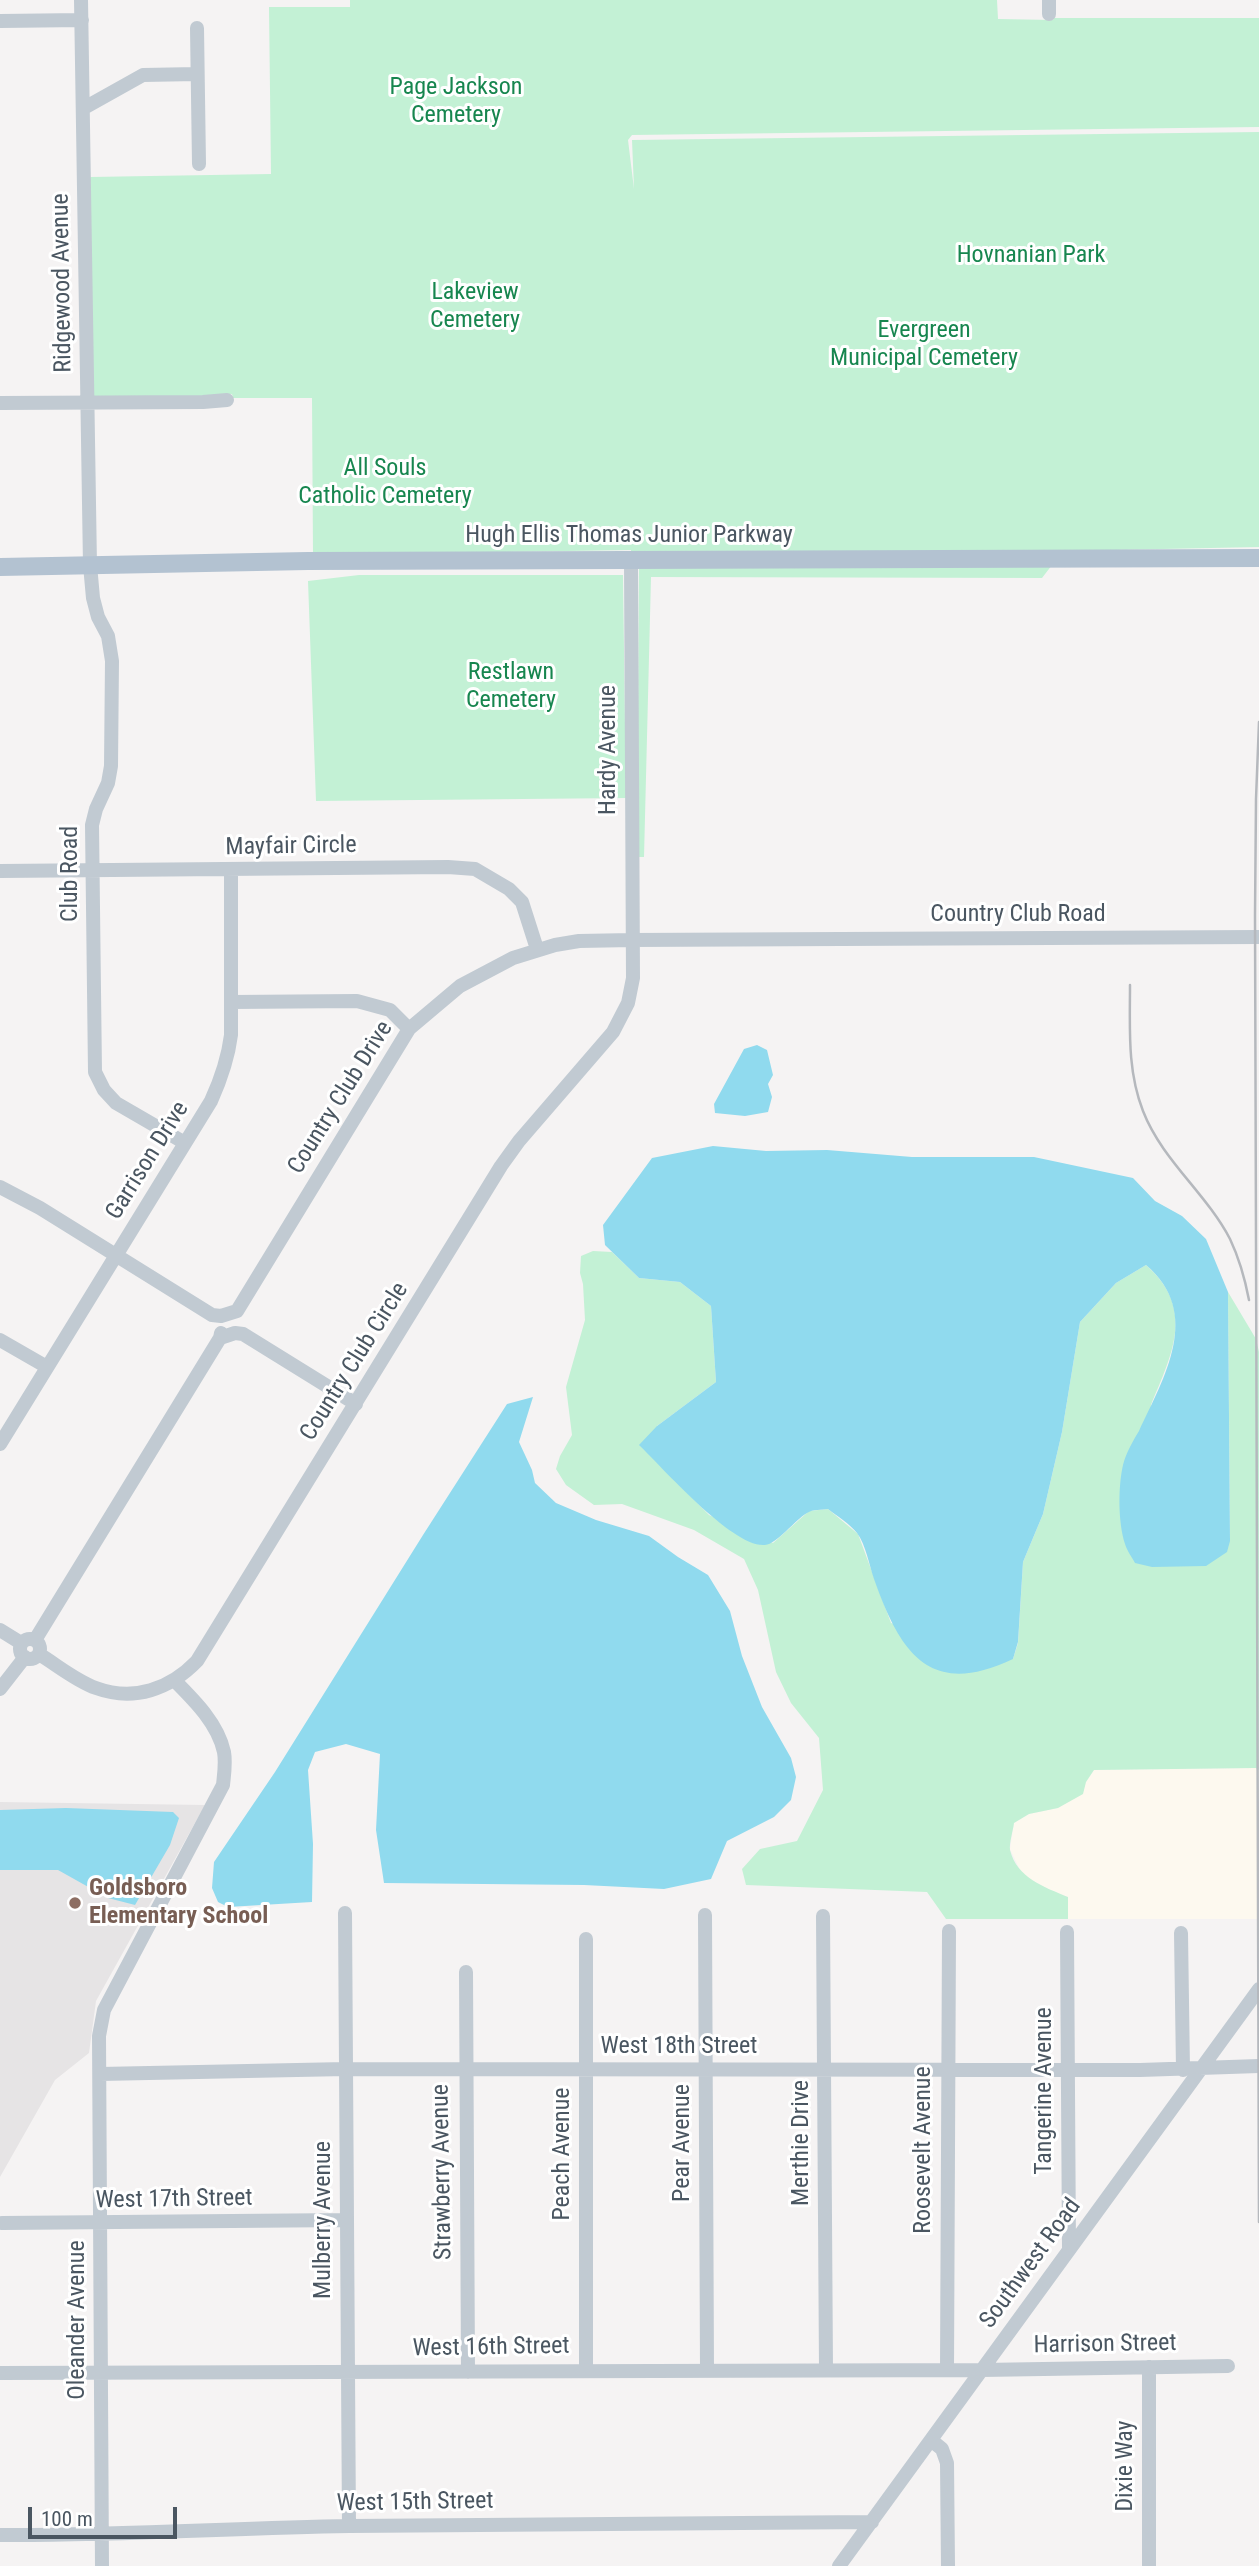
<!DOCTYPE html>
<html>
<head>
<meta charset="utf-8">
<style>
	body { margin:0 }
	#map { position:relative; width:1259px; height:2566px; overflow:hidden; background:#f5f3f3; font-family:"Roboto Condensed",sans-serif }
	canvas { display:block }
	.scale { position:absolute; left:28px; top:2507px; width:149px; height:32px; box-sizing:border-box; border:4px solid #4a5661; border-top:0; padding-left:9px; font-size:21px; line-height:24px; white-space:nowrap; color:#4a5661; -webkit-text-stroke:5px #fff; paint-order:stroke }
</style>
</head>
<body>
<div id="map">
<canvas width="1259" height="2566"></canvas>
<div class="scale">100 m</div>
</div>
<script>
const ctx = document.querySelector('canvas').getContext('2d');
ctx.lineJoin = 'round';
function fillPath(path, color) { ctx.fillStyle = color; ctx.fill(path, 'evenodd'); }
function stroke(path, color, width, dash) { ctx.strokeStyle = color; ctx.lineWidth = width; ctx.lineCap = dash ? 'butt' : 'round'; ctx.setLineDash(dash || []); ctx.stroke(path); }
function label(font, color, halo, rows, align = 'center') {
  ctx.font = font + ' "Roboto Condensed",sans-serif'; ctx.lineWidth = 6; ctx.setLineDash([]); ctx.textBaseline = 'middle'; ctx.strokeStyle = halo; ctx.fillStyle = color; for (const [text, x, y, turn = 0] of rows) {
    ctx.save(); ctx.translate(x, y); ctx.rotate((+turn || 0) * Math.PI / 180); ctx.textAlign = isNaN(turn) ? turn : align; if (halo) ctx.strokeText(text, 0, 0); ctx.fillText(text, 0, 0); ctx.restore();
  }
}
const commercial = new Path2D(`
	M1257,1768l2,2v149h-191v-22l-22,-9 -24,-14 -12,-25 4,-26 15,-9 29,-6 28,-26 8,-12z`);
const education = new Path2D(`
	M0,1802l205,3 -109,196 -7,52 -34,27 -55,97z`);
const green = new Path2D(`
	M350,0h647l1,19 55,1 1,-2h205v109l-627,8 -4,5 6,49 -2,-49 627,-8v415l-628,13v-10l-318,5 -1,-157h-79l-1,-4 -29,2h-110l-3,-219 181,-3 -2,-167h81z
	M1052,565l-10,13 -391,-1 -7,280h-7l2,-291z
	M359,575h264l3,223 -310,3 -8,-220z
	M593,1251l19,1 27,26 41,4 31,24 5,76 -59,44 21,57 31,32 64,28 36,-32 19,-2 30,25 33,89 122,36 5,-16 5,-81 20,-48 19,-82 18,-110 36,-39 30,-18c50,44 26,89 5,140l79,136 -2,-249 28,47 3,13v418l-3,-2 -162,2 -8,12 -3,12 -25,14 -29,6 -15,9c-1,8 -5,20 -4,27 7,28 34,37 58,47v22h-122l-19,-27 -181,-7 -4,-16 18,-20 37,-8 26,-51 -4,-52 -28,-35 -15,-31 -18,-82 -14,-31 -50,-29 -72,-26 -28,1 -28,-20 -10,-16 4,-13 12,-21 -6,-48 19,-67 -2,-36 -3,-11 1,-17z`);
const water = new Path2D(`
	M757,1045l10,5 6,25 -5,9 4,13 -4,15 -23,4 -30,-3 -1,-9 30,-55z
	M713,1146l53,5 61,-1 85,7h122l99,21 22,23 27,15 24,23 22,53 2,249 -3,11 -21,14 -54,1 -17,-4c-3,-6 -8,-12 -10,-19 -7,-22 -7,-57 -2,-79 3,-12 10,-24 16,-34 25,-53 64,-118 7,-166l-30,18 -36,39 -18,110 -19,82 -20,48 -5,80 -5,17c-84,40 -113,-7 -139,-80 -5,-14 -8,-34 -17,-46 -7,-9 -20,-17 -29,-24 -6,1 -15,0 -21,4 -12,7 -30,31 -42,32 -32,3 -102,-77 -126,-100l18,-19 59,-44 -5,-76 -31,-24 -41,-4 -34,-33 -2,-20 49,-67z
	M533,1397l-14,45 13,28 3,13 21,20 40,17 53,16 29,21 30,18 22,36 12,45 20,51 29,51 5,19 -5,23 -17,17 -47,24 -16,38 -47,10 -80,-4 -200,-2 -8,-53 4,-76 -34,-10 -31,8 -7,18 5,74 -1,58 -84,5 -10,-5 -6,-14 2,-26 61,-90 148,-237 84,-131z
	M66,1808l107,4 6,6 -9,27 -35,60 -27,-7 -50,-28h-58v-60z`);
const minor = new Path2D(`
	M81,0l9,565 3,33 5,19 10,19 4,25 -1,105 -3,17 -12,26 -4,16 3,247 9,18 12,13 69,40
	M1049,14v-14
	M0,21l82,-1
	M197,28l2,136
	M84,108l59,-33 54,-1
	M0,403l203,-1 24,-2
	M0,871l448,-4 27,2 34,20 13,13 15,47
	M232,1002l125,-1 33,9 19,19
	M0,1187l40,21 172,107 9,1 16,-5 172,-282 51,-43 53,-28 42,-13 24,-4 53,-1 627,-3
	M220,1338l15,-5 8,1 113,70
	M0,1340l47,27
	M0,1444l211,-343c10,-22 17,-42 20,-66v-164
	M0,1630l21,13
	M20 1649a10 10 0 1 1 20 0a10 10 0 1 1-20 0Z
	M35,1640l185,-302 1,-5
	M39,1654c18,11 37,27 57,34 38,14 74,1 101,-27l304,-495 18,-25 94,-109 15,-29 5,-25 -2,-418
	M0,1689l25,-32
	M345,1913l4,613
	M705,1915l2,455
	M823,1916l3,454
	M1067,1932l2,318
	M1181,1933l2,137
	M586,1939v431
	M466,1972l2,400
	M100,2074l246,-5 794,1 119,-4
	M2,2223l345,-3
	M1149,2367v199
	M947,2369l2,-438
	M0,2373l982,-3 246,-4
	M931,2440l11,9 5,14 1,103
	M0,2535c116,1 232,-7 349,-9 174,-2 349,-2 523,-4
	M102,2566l-3,-530 5,-26 119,-225c1,-10 3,-22 1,-33 -6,-28 -29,-51 -49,-71
	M839,2566l420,-577`);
const major = new Path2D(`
	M0,567l308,-6 951,-3`);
const rail = new Path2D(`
	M1259,722l-3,77 -1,116 4,1307
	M1130,985c0,43 -3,85 13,126 19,49 63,82 87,128 9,19 15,40 19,61`);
const markers = [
	[75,1903,7,"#8d6e63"]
];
const parkNames = [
	["Page Jackson",456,88],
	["Cemetery",456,116],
	["Hovnanian Park",1031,256],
	["Lakeview",475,293],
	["Cemetery",475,321],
	["Evergreen",924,331],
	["Municipal Cemetery",924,359],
	["All Souls",385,469],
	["Catholic Cemetery",385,497],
	["Restlawn",511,673],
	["Cemetery",511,701]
];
const streetNames = [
	["Ridgewood Avenue",63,283,-91],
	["Hugh Ellis Thomas Junior Parkway",629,536],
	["Hardy Avenue",609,750,-90],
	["Mayfair Circle",291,847,-1],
	["Club Road",71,874,-90],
	["Country Club Road",1018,915],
	["Country Club Drive",341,1098,-58],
	["Garrison Drive",148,1161,-58],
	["Country Club Circle",355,1362,-58],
	["West 18th Street",679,2047],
	["Tangerine Avenue",1045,2091,-90],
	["Pear Avenue",683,2143,-90],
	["Merthie Drive",802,2143,-90],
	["Roosevelt Avenue",924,2150,-90],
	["Peach Avenue",563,2154,-90],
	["Strawberry Avenue",443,2172,-91],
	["West 17th Street",174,2200,-1],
	["Mulberry Avenue",324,2220,-90],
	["Southwest Road",1031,2264,-54],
	["Oleander Avenue",78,2320,-90],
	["Harrison Street",1105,2345,-1],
	["West 16th Street",491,2348,-1],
	["Dixie Way",1126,2466,-90],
	["West 15th Street",415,2503,-1]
];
const educationNames = [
	["Goldsboro",89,1889],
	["Elementary School",89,1917]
];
fillPath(commercial, '#fdf9ef');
fillPath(education, '#e6e4e5');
fillPath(green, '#c3f1d5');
fillPath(water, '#90daee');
stroke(minor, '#c1cad2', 14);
stroke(major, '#b3c2d1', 18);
stroke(rail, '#b5b8bd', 2.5);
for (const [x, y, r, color] of markers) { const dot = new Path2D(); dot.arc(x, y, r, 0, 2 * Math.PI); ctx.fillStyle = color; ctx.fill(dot); stroke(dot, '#fff', 2.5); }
label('24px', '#17864f', '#fff', parkNames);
label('24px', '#4a5661', '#fff', streetNames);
label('bold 24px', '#785e54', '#fff', educationNames, 'left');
</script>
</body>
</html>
